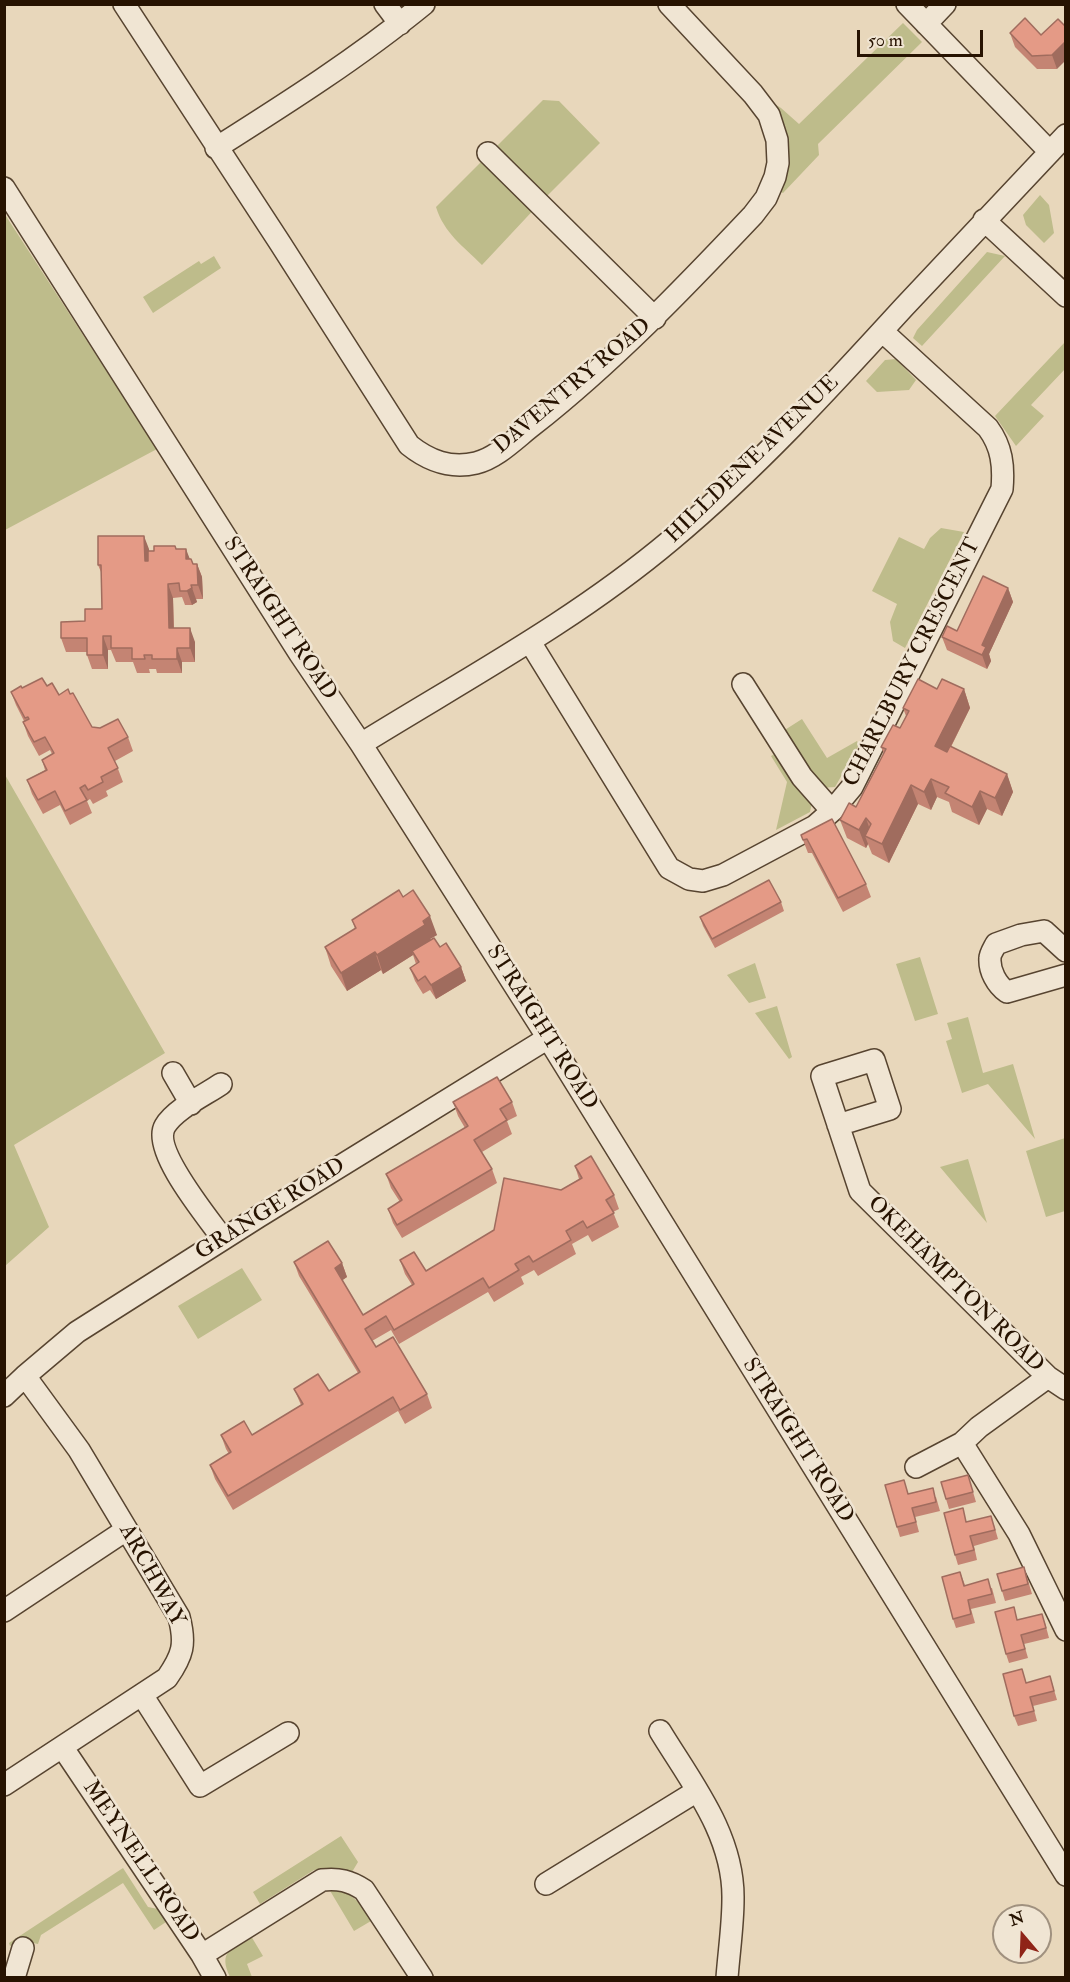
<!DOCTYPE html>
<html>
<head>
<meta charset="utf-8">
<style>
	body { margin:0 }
	#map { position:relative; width:1070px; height:1982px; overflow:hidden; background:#e8d7bb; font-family:"IM FELL Double Pica",serif }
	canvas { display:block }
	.frame { position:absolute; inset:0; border:6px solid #271301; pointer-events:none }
	.north { position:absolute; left:992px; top:1904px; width:60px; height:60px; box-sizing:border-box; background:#f0e5d3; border:2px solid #a0917f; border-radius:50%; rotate:341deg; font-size:16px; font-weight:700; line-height:24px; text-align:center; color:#271301 }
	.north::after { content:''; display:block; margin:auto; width:21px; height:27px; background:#8f2418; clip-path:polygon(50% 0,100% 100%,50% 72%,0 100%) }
	.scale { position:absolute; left:857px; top:30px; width:126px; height:27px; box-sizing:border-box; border:3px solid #271301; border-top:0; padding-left:8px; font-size:18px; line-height:21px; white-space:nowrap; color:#271301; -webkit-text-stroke:4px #f0e5d3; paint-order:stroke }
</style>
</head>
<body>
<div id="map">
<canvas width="1070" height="1982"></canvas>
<div class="frame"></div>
<div class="north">N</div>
<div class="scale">50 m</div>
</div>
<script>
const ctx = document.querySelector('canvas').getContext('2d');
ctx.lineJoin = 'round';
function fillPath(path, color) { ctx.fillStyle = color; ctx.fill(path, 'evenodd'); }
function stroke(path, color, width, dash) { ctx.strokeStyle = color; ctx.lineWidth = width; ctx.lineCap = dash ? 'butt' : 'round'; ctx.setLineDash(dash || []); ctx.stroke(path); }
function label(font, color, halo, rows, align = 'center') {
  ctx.font = font + ' "IM FELL Double Pica",serif'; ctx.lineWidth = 5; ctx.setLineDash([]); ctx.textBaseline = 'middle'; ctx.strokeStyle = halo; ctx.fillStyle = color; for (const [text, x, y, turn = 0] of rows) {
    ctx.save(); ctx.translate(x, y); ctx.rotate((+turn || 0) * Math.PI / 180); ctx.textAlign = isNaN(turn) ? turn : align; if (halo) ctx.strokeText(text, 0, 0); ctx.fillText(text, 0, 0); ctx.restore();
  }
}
const green = new Path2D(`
	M903,23l19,19 -104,102 1,11 -36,38 -5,-3c13,-40 11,-48 -5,-87l8,5 18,16z
	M543,100l16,1 41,42 -60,60 -58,62c-19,-19 -38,-32 -46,-58z
	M1040,195l9,10 5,28 -10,10 -18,-18 -3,-10z
	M4,213l153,236 -152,81h-1z
	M987,252l18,4 -83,90 -9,-8 4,-8z
	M214,256l7,12 -68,45 -10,-16 56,-36 2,3z
	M1065,342v27l-34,36 13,11 -28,30 -21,-30z
	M896,359l20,21 -7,10 -32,2 -11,-11 19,-21z
	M941,528l23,4 -59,116 -12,-7 -3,-19 7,-18 -25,-13 27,-54 25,12 6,-11z
	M802,719l25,39 30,-17 2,4 -24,42 -15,1 -40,-55z
	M780,751l33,47 -3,14 -34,18 11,-48 -16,-26z
	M4,773l161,280 -151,92 35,82 -44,39z
	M920,957l18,57 -23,7 -19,-57z
	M755,963l11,35 -17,5 -22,-28z
	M777,1006l15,51 -3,2 -34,-46z
	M968,1017l15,56 30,-9 22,75 -47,-55 -26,9 -16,-52 6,-2 -5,-16z
	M1065,1138v73l-19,6 -20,-66z
	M968,1159l19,64 -47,-56z
	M242,1268l20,32 -64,39 -20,-33z
	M341,1836l17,26 -6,10 -21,-4 -17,2 -54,34 -7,-12z
	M123,1868l25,39 10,2 8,13 -12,8 -31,-47 -82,52 -3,9 -15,-3 -13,5 -1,-3z
	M329,1889c25,4 29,11 42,32l-17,10z
	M251,1936l12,20 -16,8 5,13h-22c-12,-25 1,-29 21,-41z`);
const minor = new Path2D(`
	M124,4l156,239 129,202c20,16 41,24 67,18 21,-5 40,-25 57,-38 80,-63 150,-136 220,-210l13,-17 9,-21 3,-14 -1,-23 -8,-25 -16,-21 -84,-90
	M385,4l15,20
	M907,4l143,148
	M926,24l19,-20
	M216,148c71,-45 142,-90 208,-144
	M488,153l167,165
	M4,188l296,466 61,90 187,294 518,837
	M984,220l82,76
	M530,642l139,226 20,11 14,2 20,-6 92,-49 17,-15 20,-24 150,-298c2,-23 0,-42 -14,-61l-106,-97
	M743,684l59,93 30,34
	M361,744c105,-65 215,-124 310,-204 85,-71 159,-152 233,-233 54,-58 108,-114 162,-172
	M1066,951l-22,-20 -23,4 -25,9c-2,4 -6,10 -6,14 -1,13 7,27 17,34l59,-17
	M173,1073l18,31
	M221,1084c-16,11 -46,25 -56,42 -14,24 43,92 58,113
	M838,1125l52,-16 -16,-49 -52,16 38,115 188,186
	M1066,1389l-18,-12 -69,50 -17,16 57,91 47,96
	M4,1396l21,-20 52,-44 181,-115 290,-179
	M916,1467l46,-24
	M4,1611l122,-81
	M142,1695l58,91 88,-53
	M660,1731c31,51 74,104 73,168 0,26 -4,52 -6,79
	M63,1748l139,207 13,23
	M4,1785l163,-107c16,-23 19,-34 12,-61l-100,-167 -54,-74
	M546,1884l151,-93
	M202,1955l120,-75c17,-2 28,1 42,10l58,88
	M14,1978l9,-30`);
const wall = new Path2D(`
	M1058,19l-1,50h-20l-22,-22 -5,-14 31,2z
	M149,549v2l28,-2 13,10 3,5h4l5,13 1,22h-7l1,3 -5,3h-7l-3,-8 -9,1 1,30 21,14v20h-13v11h-25l-1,-4h-7l1,4h-13l-4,-11h-17l-5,-12h-3v19h-16l-5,-14v-3h-21l-5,-14 41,-29 -1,-37 -3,-7z
	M1008,588l5,14 -24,52 2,7 -4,8 -40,-19 -5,-13 15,-6z
	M47,686l12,9 33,32 36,10 5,14 -18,10 8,21 -17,9 2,5 -15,8 -3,-5 -3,2 5,12 -22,12 -10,-20 -17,9 -11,-20 -5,-14 18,-10 -3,-10 10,-6 -2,-4 -11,6 -11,-20 -5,-14 1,-1 -8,-16 -5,-13 11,-4z
	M937,689h27l6,19 -19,39 56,27 6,18 -11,24 -15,-7 -8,16 -27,-13 -3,-10 -12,-5 -6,13 -13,-6 -29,59 -17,-9 -4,-10 -2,4 -19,-10 -7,-18 16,-13 28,-53 -3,-7 19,-19 6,-12 -3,-8z
	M832,819l34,65 5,13 -28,15 -31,-59h-4l-7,-18z
	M403,897l34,38 -7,4 1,1 30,27 5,14 -30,18 -6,-9 -7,4 -8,-13 -5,-13 6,-4 -3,-9 -30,19 -2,-4 -34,21 -16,-25 -6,-19 30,-18 -3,-9z
	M781,902l3,9 -69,37 -12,-22 -3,-9z
	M453,1102h59l5,14 -10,5 5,13 -30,18 10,17 5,14 -95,55 -9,-15 -5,-14 12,-7 -9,-14 -5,-14 79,-46 -7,-12z
	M575,1166l39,29 5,14 -6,3 6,15 -27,15 -4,-7 -16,9 4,10 -38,22 -4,-6 -13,7 3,7 -30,18 -6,-10 -89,52 -8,-14 -19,11 4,6 51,47 5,14 -27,16 -7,-13 -165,99 -18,-31 -5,-14 19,-11 -3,-5 -5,-14h31l49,-30 -7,-16 35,2 29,-18 -59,-97 -5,-14 48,1 5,14 -5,3 21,35 49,-30 -7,-11 -5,-14 26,11 153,-92z
	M968,1475l8,27 -27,7 -3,-10z
	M909,1494l27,3 4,14 -25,6 4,15 -19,5 -3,-10z
	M967,1522l27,3 4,14 -24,7 3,14 -19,5 -3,-10z
	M1024,1567l8,27 -27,7 -3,-10z
	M960,1572l5,13 27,3 4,15 -25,6 4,14 -19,5 -3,-9z
	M1018,1620l27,3 4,15 -25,6 4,14 -19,5 -3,-9z
	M1050,1676l7,24 -24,6 4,15 -19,5 -4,-10 13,-33z`);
const shadedWall = new Path2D(`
	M1065,42v19l-8,8 -5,-14z
	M144,536l5,13 1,25 -5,-13z
	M186,549l5,13 -5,-3z
	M197,564l5,13 1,22 -5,-14z
	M168,584l5,14 1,44 -5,-14z
	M191,585l5,14 1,3 -5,3 -5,-14z
	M1008,588l5,14 -24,52 2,7 -4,8 -5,-14v-10z
	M190,628l5,14v20l-5,-14z
	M103,636l5,14v19l-5,-14z
	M177,648l5,14v11l-5,-14z
	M964,689l6,19 -28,56 -7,-18z
	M1007,774l6,18 -11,24 -7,-18z
	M931,779l6,18 -6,13 -7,-18z
	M911,785l7,19 -29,59 -7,-19z
	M980,791l7,18 -8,16 -7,-18z
	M866,818l6,18h-7l3,8 -2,4 -7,-18z
	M430,916l7,19 -7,4 2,4 -20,8 1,4 -30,19 -6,-19z
	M375,952l6,18 -34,21 -6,-18z
	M461,967l5,14 -30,18 -5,-14z
	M342,1263l5,14 -7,5 -5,-14z`);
const building = new Path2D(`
	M1025,18l16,17 17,-16 7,7v16l-13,13 -20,1 -22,-23z
	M98,536h46l1,25h3v-10h6v-5h21l1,3h10v10h5l2,5h4l1,21h-7l1,3 -5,3h-7l-1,-8 -11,1 1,44h21v20h-13v11h-25v-4h-8l1,4h-13v-11h-21v-12h-8v19h-16v-17h-26v-16l24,-1v-12h17l-1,-44h-3z
	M983,576l25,12 -26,57 4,2 -4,8 -40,-18 5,-11 10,5z
	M42,678l5,8 5,-3 7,12 9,-6 2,5 3,-1 19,34 8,1 18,-9 10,18 -20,11 10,20 -17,9 2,5 -15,8 -3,-5 -5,3 7,12 -22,11 -10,-20 -17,9 -11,-20 20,-10 -5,-10 12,-7 -9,-16 -11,5 -11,-20 6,-3 -1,-2 -3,1 -14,-26 10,-6 1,2z
	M918,679l19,10 5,-10 22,10 -29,57 12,6 3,-6 57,28 -12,24 -15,-7 -8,16 -27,-14 4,-6 -18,-8 -7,13 -13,-7 -29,59 -17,-8 6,-12 -5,-6 -7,12 -19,-10 9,-17 7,4 30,-58 -5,-2 12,-22 7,3 9,-17 -6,-3z
	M832,819l34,65 -28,14 -31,-59 -4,1 -2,-5z
	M769,880l12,22 -69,37 -12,-22z
	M399,890l4,7 10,-7 17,26 -7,5 2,4 -48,30 -2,-3 -34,21 -16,-26 31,-19 -4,-8z
	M434,938l6,9 6,-4 15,24 -30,18 -6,-9 -7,5 -8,-13 9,-6 -7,-11z
	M497,1077l15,25 -12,7 7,11 -33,20 18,29 -95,56 -9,-16 14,-9 -16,-26 82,-48 -15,-24z
	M591,1156l23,39 -8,5 8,13 -27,15 -4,-7 -17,10 5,9 -38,22 -4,-6 -14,8 4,6 -30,18 -6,-10 -89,52 -8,-14 -21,13 11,18 17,-10 34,57 -27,16 -7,-13 -165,99 -18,-31 21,-13 -10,-17 23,-14 8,14 51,-31 -9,-15 24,-15 11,17 31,-19 -66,-110 34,-21 14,22 -7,5 28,47 51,-31 -14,-24 14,-8 12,19 68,-41 10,-52 57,12 21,-12 -7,-12z
	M968,1475l5,17 -27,7 -5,-17z
	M904,1480l4,14 25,-6 3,14 -24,6 4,14 -19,5 -12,-42z
	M963,1508l3,14 25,-6 4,14 -25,6 4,14 -19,5 -11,-42z
	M1024,1567l4,17 -26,7 -5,-17z
	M960,1572l4,14 24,-7 4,15 -24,6 3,14 -18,5 -11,-42z
	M1014,1607l3,13 25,-6 4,14 -25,7 4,14 -19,5 -11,-42z
	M1022,1669l4,14 24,-7 4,15 -24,6 4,14 -20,5 -11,-42z`);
const streetNames = [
	["DAVENTRY ROAD",573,387,-40],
	["HILLDENE AVENUE",753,460,-44],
	["STRAIGHT ROAD",279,619,57],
	["CHARLBURY CRESCENT",913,663,-63],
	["STRAIGHT ROAD",541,1028,58],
	["GRANGE ROAD",271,1210,-32],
	["OKEHAMPTON ROAD",955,1285,45],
	["STRAIGHT ROAD",797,1441,58],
	["ARCHWAY",151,1576,61],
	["MEYNELL ROAD",140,1862,56]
];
fillPath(green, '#bebc8b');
stroke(minor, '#574430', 24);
stroke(minor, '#f0e5d3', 21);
fillPath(wall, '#c48473');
fillPath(shadedWall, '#a06c5e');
fillPath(building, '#e49a86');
stroke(building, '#a06c5e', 1.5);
label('22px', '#271301', '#f0e5d3', streetNames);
</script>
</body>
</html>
